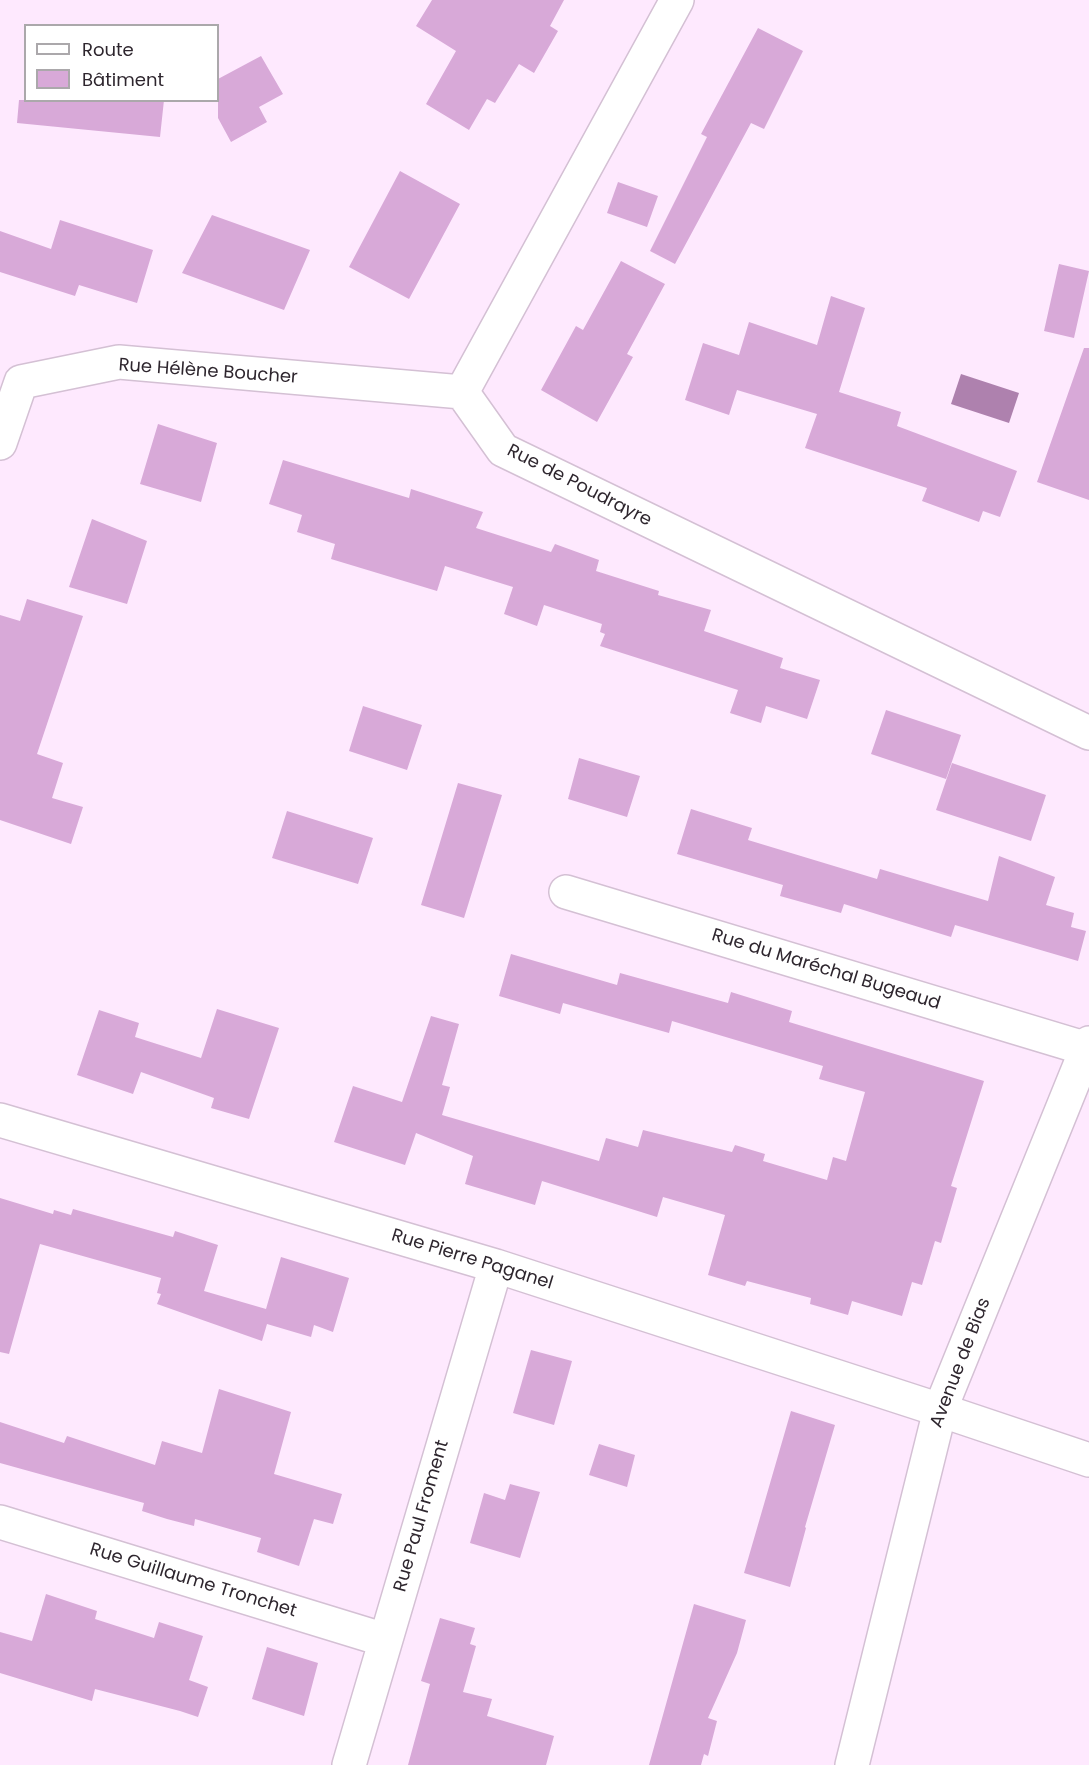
<!DOCTYPE html>
<html>
<head>
<meta charset="utf-8">
<style>
	body { margin:0 }
	#map { position:relative; width:1089px; height:1765px; overflow:hidden; background:#fee9fe; font-family:Poppins,sans-serif }
	canvas { display:block }
	.legend { position:absolute; left:24px; top:24px; width:195px; height:78px; box-sizing:border-box; background:#fff; border:2px solid #aba8ab; margin:0; padding:8px 10px; list-style:none; font-size:18px; color:#2e262e }
	.legend li { display:flex; align-items:center; gap:12px; height:30px }
	.legend b { width:30px; border:2px solid #aba8ab }
</style>
</head>
<body>
<div id="map">
<canvas width="1089" height="1765"></canvas>
<ul class="legend">
<li><b style="height:8px;background:#fff"></b>Route</li>
<li><b style="height:16px;background:#d8a9d8"></b>Bâtiment</li>
</ul>
</div>
<script>
const ctx = document.querySelector('canvas').getContext('2d');
ctx.lineJoin = 'round';
function fillPath(path, color) { ctx.fillStyle = color; ctx.fill(path, 'evenodd'); }
function stroke(path, color, width, dash) { ctx.strokeStyle = color; ctx.lineWidth = width; ctx.lineCap = dash ? 'butt' : 'round'; ctx.setLineDash(dash || []); ctx.stroke(path); }
function label(font, color, halo, rows, align = 'center') {
  ctx.font = font + ' Poppins,sans-serif'; ctx.lineWidth = 5; ctx.setLineDash([]); ctx.textBaseline = 'middle'; ctx.strokeStyle = halo; ctx.fillStyle = color; for (const [text, x, y, turn = 0] of rows) {
    ctx.save(); ctx.translate(x, y); ctx.rotate((+turn || 0) * Math.PI / 180); ctx.textAlign = isNaN(turn) ? turn : align; if (halo) ctx.strokeText(text, 0, 0); ctx.fillText(text, 0, 0); ctx.restore();
  }
}
const water = new Path2D(`
	M961,374l58,19 -10,30 -58,-19z`);
const building = new Path2D(`
	M432,0h132l-14,26 8,5 -24,42 -15,-9 -24,39 -8,-4 -18,31 -43,-26 30,-53 -40,-25z
	M758,28l45,23 -39,78 -13,-6 -76,141 -25,-13 57,-114 -6,-3z
	M261,56l22,38 -24,13 8,15 -36,20 -13,-24v-39z
	M19,100h145l-4,37 -143,-14z
	M400,171l60,33 -51,95 -60,-32z
	M618,182l40,14 -11,31 -40,-14z
	M212,215l98,35 -26,60 -102,-37z
	M60,220l93,30 -16,53 -58,-18 -4,11 -75,-24v-41l51,18z
	M621,261l44,23 -38,70 6,3 -36,65 -56,-32 35,-64 7,4z
	M1059,264l30,7 -15,67 -30,-7z
	M831,296l34,12 -26,84 62,20 -4,14 120,45 -17,46 -17,-6 -4,11 -57,-21 5,-13 -122,-40 12,-34 -80,-24 -8,25 -44,-15 18,-57 36,12 10,-33 68,23z
	M1084,348h5v152l-52,-18z
	M158,424l59,19 -16,59 -61,-18z
	M283,460l126,38 2,-9 72,23 -7,16 75,24 4,-8 44,16 -3,11 63,20 -1,4 53,15 -7,21 79,27 -3,10 40,12 -13,39 -41,-13 -5,17 -31,-10 8,-23 -138,-44 5,-12 -5,-2 2,-8 -58,-19 -7,21 -33,-12 9,-27 -68,-21 -8,25 -106,-32 4,-15 -38,-12 5,-17 -33,-11z
	M92,519l55,22 -20,63 -58,-17z
	M27,599l56,17 -46,138 26,9 -11,35 31,9 -12,37 -71,-24v-205l20,6z
	M363,706l59,19 -15,45 -58,-19z
	M886,710l75,25 -15,44 -75,-25z
	M579,758l61,18 -13,41 -59,-18z
	M952,763l94,32 -15,46 -95,-31z
	M458,783l44,12 -38,123 -43,-13z
	M691,809l61,19 -4,12 129,39 3,-10 108,32 11,-45 56,21 -9,28 28,8 -3,14 15,4 -8,30 -123,-36 -4,12 -107,-33 -3,9 -61,-17 3,-11 -106,-31z
	M287,811l86,27 -15,46 -86,-26z
	M511,954l106,31 3,-12 108,30 3,-11 61,19 -3,11 195,59 -33,105 6,2 -16,55 -6,-2 -13,44 -10,-3 -10,34 -50,-15 -4,14 -38,-11 1,-6 -64,-17 -2,5 -37,-11 17,-60 -62,-18 -6,20 -115,-36 -7,24 -70,-21 8,-28 -57,-23 -11,32 -71,-23 19,-56 49,16 29,-86 28,8 -17,61 8,2 -8,28 157,46 7,-23 32,9 5,-17 89,22 3,-7 30,9 -2,7 64,19 6,-23 13,4 19,-69 -46,-13 4,-13 -151,-45 -3,12 -106,-30 -3,11 -61,-18z
	M217,1009l62,19 -30,91 -38,-11 3,-10 -73,-26 -8,22 -56,-19 22,-65 40,13 -4,14 66,21z
	M0,1198l53,16 1,-4 17,5 2,-6 100,28 2,-6 43,14 -14,46 62,18 15,-52 68,21 -16,54 -19,-7 -3,12 -44,-13 -5,17 -105,-37 4,-10 -4,-1 4,-15 -121,-34 -31,110 -9,-2z
	M531,1350l41,11 -18,64 -41,-12z
	M219,1389l72,23 -17,62 68,20 -9,30 -19,-5 -15,47 -42,-14 4,-14 -66,-19 -1,7 -27,-7 -25,-8 2,-8 -144,-40v-41l64,21 3,-7 88,29 7,-24 40,12z
	M791,1411l44,14 -30,102 1,1 -16,59 -46,-14z
	M599,1444l36,11 -8,32 -38,-12z
	M510,1484l30,8 -20,66 -50,-15 14,-50 21,7z
	M46,1594l51,17 -2,8 59,19 5,-16 44,14 -14,44 19,7 -10,30 -18,-6 -85,-22 -3,12 -92,-28v-41l32,9z
	M694,1604l52,16 -9,33 -29,65 9,3 -9,35 -4,-2 -3,11h-52z
	M440,1618l35,10 -5,16 6,2 -13,46 29,7 -5,17 67,20 -8,29h-138l22,-81 -9,-3z
	M267,1647l51,16 -14,53 -52,-17z`);
const minor = new Path2D(`
	M677,0l-215,392 41,58 586,283
	M0,443l21,-61 98,-20 343,30
	M566,892l521,157
	M0,1120l496,146 444,144 149,50
	M0,1522l385,118
	M349,1765l147,-499`);
const tertiary = new Path2D(`
	M852,1765l88,-355 149,-367`);
const streetNames = [
	["Rue Hélène Boucher",208,372,4],
	["Rue de Poudrayre",579,486,27],
	["Rue du Maréchal Bugeaud",826,970,17],
	["Rue Pierre Paganel",472,1260,17],
	["Avenue de Bias",961,1363,-69],
	["Rue Paul Froment",422,1516,-74],
	["Rue Guillaume Tronchet",193,1581,17]
];
fillPath(water, '#ae81ae');
fillPath(building, '#d8a9d8');
stroke(minor, '#d4c0d4', 36);
stroke(tertiary, '#d4c0d4', 36);
stroke(minor, '#fff', 33);
stroke(tertiary, '#fff', 33);
label('18px', '#2e262e', '#fff', streetNames);
</script>
</body>
</html>
